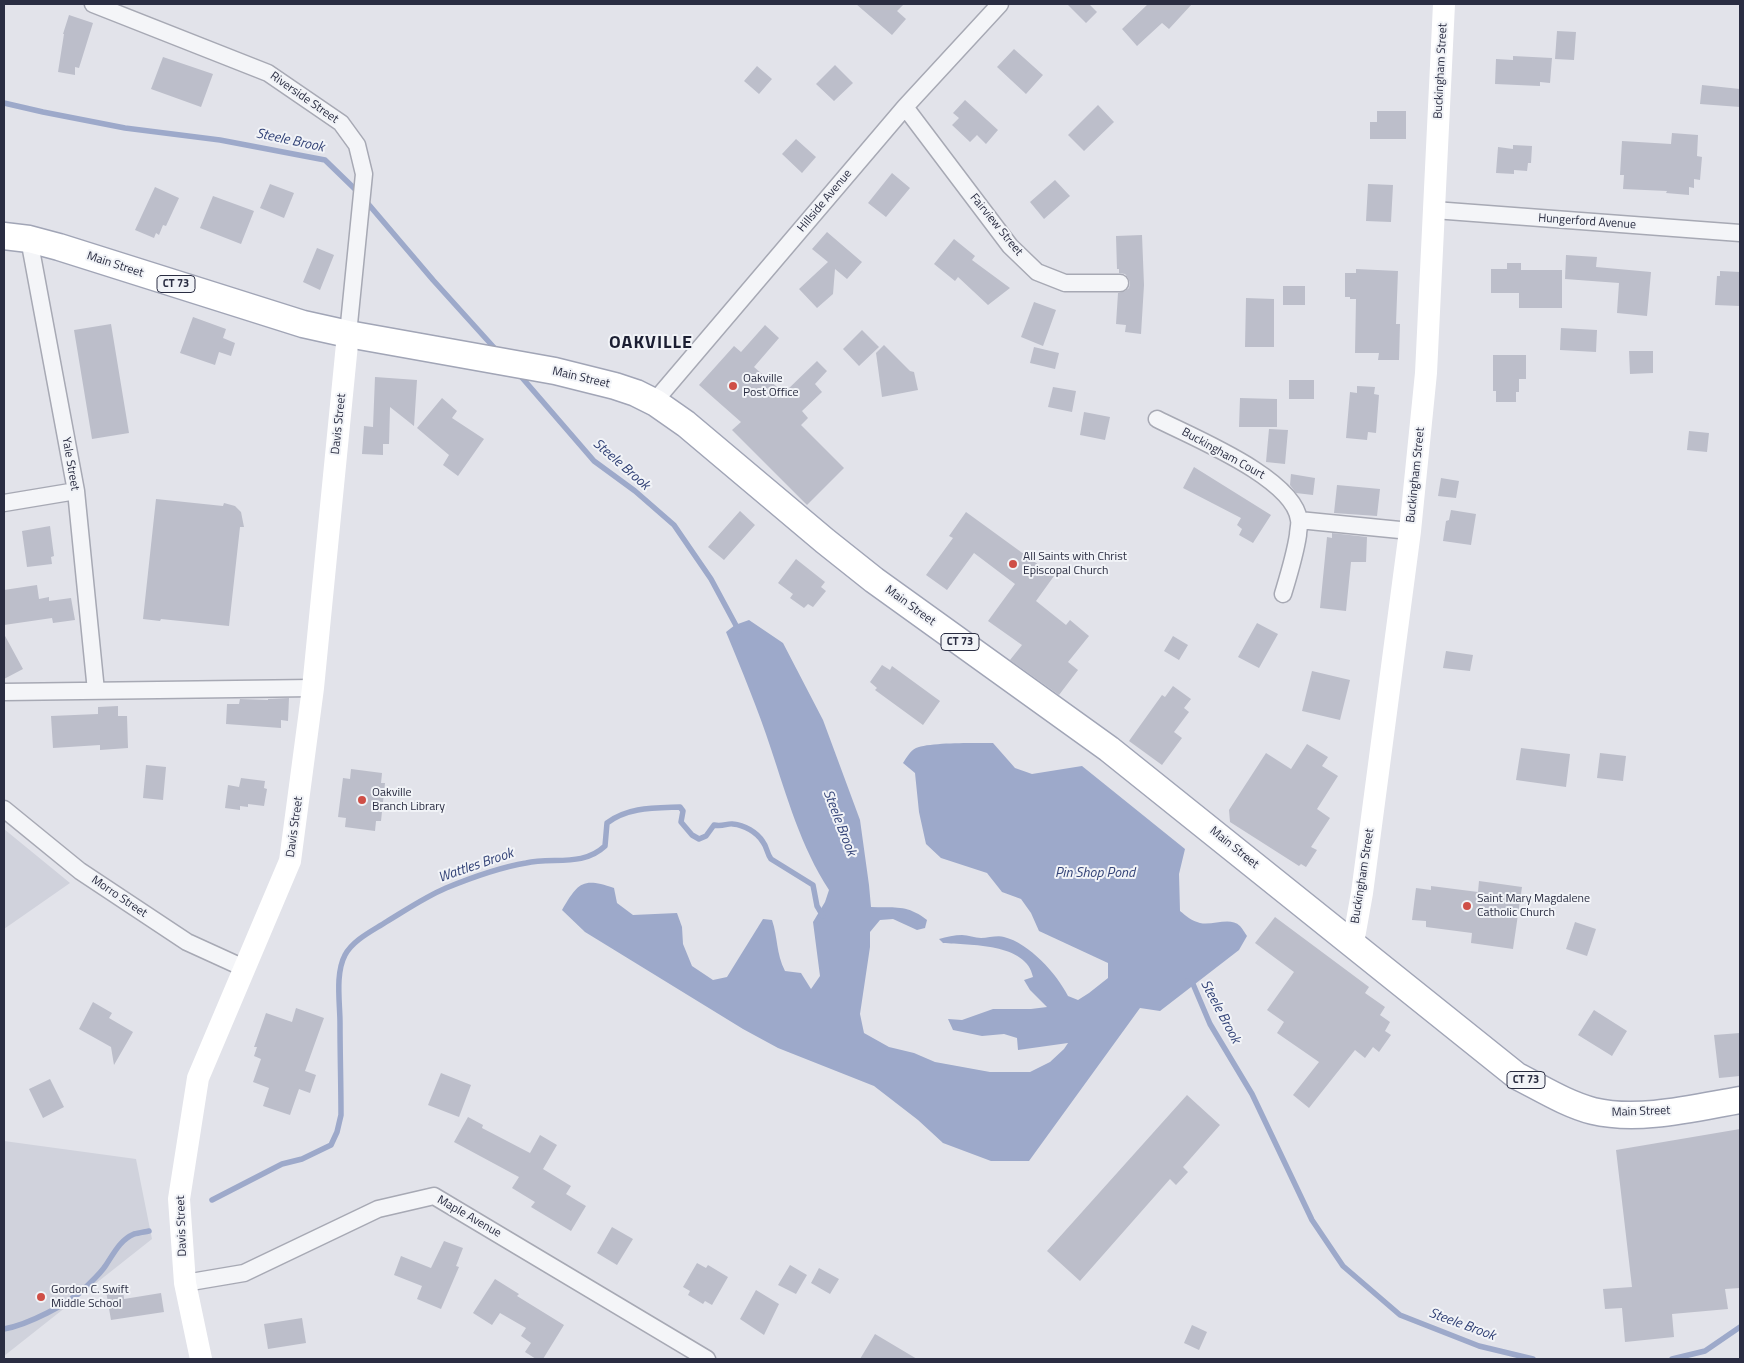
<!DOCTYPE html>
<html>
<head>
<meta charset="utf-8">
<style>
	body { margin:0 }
	#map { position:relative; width:1744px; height:1363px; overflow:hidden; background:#e2e3ea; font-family:"Titillium Web",sans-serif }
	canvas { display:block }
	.frame { position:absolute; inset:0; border:5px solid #2a2d42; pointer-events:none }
</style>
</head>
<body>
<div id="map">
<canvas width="1744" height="1363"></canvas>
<div class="frame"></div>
</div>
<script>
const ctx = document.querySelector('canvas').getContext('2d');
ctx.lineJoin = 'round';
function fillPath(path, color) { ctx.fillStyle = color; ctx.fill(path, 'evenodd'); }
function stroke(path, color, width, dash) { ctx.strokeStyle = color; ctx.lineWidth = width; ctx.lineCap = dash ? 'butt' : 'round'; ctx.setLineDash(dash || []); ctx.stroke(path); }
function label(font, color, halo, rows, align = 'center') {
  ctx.font = font + ' "Titillium Web",sans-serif'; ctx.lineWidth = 4; ctx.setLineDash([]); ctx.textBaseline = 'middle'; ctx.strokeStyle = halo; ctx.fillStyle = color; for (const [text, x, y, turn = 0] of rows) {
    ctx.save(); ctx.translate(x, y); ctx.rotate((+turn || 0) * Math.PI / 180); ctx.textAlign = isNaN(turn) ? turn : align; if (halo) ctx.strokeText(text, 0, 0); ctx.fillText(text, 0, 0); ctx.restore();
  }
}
const built = new Path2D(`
	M4,829l66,54 -66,46z
	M4,1141l132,18 16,80 -148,117z`);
const water = new Path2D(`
	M749,620l34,23 40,77 37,100 9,65 2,22c23,1 36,-3 56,13l-2,8 -8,2 -24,-11 -13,1 -10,12v15l-10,67 4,19 25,14 25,6 21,9 55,10h40l20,-10 14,-13 4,-6 -50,7 -1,-12 -13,-4 -22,2 -29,-6 -5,-11 14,1 31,-11h38l16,-2 -17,-17 -6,-10 9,-3c-6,-34 -64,-32 -90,-34l-4,-4c7,-2 16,-4 23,-4 6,0 13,3 19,3 7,0 17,-3 23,-1 25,6 53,37 64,59l10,4 11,-7 19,-15v-15l-69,-32 -8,-18 -10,-14 -19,-7 -15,-19 -46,-15 -15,-14 -7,-32 -4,-39 -12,-10c4,-6 7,-12 13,-15 14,-6 60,-5 77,-5l22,25 17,6 50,-8 103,83 -6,25 1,37c6,5 12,10 20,12 13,3 30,-7 40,3 2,2 5,7 7,10l-8,14 -79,61 -20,-3 -111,153h-38l-48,-18 -25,-23 -44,-34 -96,-38 -35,-19 -158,-97 -23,-22c16,-27 20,-33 52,-22l3,15 16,12 44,-2 5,14 1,17 9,22 21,14 14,-3 36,-58 9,1c6,18 4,33 13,51l16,2 10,16 9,-13 -7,-54 12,-20 4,-12c-28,-43 -42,-93 -58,-141 -13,-40 -29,-78 -45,-117l9,-7z`);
const stream = new Path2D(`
	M4,103l39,9 82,16 95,12 105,20 33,32
	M364,199l69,81 65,72
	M518,373l76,88 41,30 39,34 37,54 28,52
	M1187,981l6,3 17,40 42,70 60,126 31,46 57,49 79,31 54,13
	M212,1200l70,-36 20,-5 29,-14 6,-13 4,-17c0,-31 -1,-61 -1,-92 0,-20 -5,-49 5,-68 8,-15 27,-24 41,-33 20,-12 39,-25 60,-34 22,-9 56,-21 80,-25 27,-6 57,4 79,-17l2,-23c21,-16 47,-15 73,-16l3,4 -2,11 11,13 7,4 7,-3 8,-11c9,2 13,-2 19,-1 11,1 24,8 30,18 4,5 4,12 8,17l42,26 4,21 6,10
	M4,1329c23,-4 65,-25 81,-41 7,-7 16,-15 21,-23 8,-12 14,-25 28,-31 4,-1 10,-2 15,-3
	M1672,1359l33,-8 35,-24`);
const building = new Path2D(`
	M856,4h48l-7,7 9,8 -14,16z
	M1067,4h22l8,8 -11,11z
	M1148,4h44l-23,25 -7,-6 -25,23 -15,-17z
	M69,15l24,8 -14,45 -4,-1v8l-17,-3 6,-38h-1z
	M1557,31l19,1 -2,28 -19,-1z
	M1014,49l29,26 -17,19 -29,-27z
	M1513,56l39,2 -2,25 -10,-1v4l-45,-2 1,-25 17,1z
	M163,57l50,17 -12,33 -50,-18z
	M835,65l18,18 -19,18 -18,-17z
	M757,66l15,13 -13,15 -15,-13z
	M1702,85l38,4v18l-40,-3z
	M965,100l33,30 -12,14 -9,-9 -7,7 -18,-17 7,-7 -6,-5z
	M1098,105l16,17 -30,29 -16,-16z
	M1377,111h29v28h-36v-17h7z
	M1672,133l26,2 -1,21 5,1 -2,23 -6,-1v9l-5,-1v8l-23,-2 1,-2 -44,-2 1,-14h-4l2,-34 49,3z
	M796,139l20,18 -14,16 -20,-19z
	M1513,145l19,1 -1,17h-3l-1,8 -13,-1v4l-18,-1 2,-26 15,2z
	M892,173l18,15 -24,29 -18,-14z
	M1055,180l15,16 -26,23 -14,-17z
	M270,184l24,9 -10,25 -24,-10z
	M1368,184l25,1 -2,37 -25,-1z
	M155,187l24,11 -13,28 -3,-1 -4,10 -3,-2 -2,5 -19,-8z
	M213,196l41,15 -13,33 -41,-16z
	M827,232l35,30 -15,17 -12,-10 -2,25 -16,14 -18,-19 29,-27 -16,-13z
	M1142,235l2,50 -3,49 -16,-2 1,-7 -10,-1 2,-31 7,-2 4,-3 1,-5 -2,-5 -3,-4 -6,-1v-4h-2l-1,-33z
	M954,239l21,17 -3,4 38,28 -22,17 -30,-28 -3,4 -21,-17z
	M317,248l17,7 -14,35 -17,-8z
	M1566,255l31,2 -1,10 55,5 -4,44 -30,-3 2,-30 -54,-4z
	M1507,263h14v7h41v38h-43v-15h-28v-24h16z
	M1356,269l42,2 -2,53h4l-1,36h-21l1,-7h-24l1,-54h-6v-2h-5v-24h11z
	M1720,271l20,1v34l-25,-1 2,-29h3z
	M1283,286h22v19h-22z
	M1246,298l28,1v48h-29z
	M1034,302l22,8 -13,36 -22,-9z
	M193,317l33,12 -3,9 12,5 -4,13 -12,-4 -4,13 -35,-12z
	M111,324l18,109 -37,6 -18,-109z
	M765,325l14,13 -25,29 30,26 33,-32 10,10 -12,13 7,8 -20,19 6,7 -7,7 43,43 -37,37 -75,-75 9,-8 -42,-37 35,-39 7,6z
	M1561,328l36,2 -1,22 -36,-2z
	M862,330l17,17 -20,19 -16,-17z
	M884,345l26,26 4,1 4,18 -36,7 -6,-44z
	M1034,347l25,6 -4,16 -25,-6z
	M1629,351h24v22l-23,1z
	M1493,355h33v24h-7v13h-3v10h-20v-11h-3z
	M375,377l42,3 -3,46 -24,-19 -1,37h-6v11l-21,-1 2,-28 9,1z
	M1289,380h25v19h-25z
	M1357,386l18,1 -1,7 5,1 -3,38 -8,-1 -1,8 -21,-2 4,-46 7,1z
	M1053,387l23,4 -4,21 -24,-5z
	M442,398l15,13 -5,7 32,21 -26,37 -15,-11 6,-10 -32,-27z
	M1240,398l37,1v28h-38z
	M1084,412l26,5 -5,23 -25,-5z
	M1269,429l19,1 -3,34 -19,-2z
	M1689,431l20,2 -2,19 -20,-2z
	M1194,467l77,48 -18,28 -14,-8 3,-6 -5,-4 4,-7 -58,-30z
	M1291,474l24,4 -2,17 -17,-2 -6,-8z
	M1441,478l18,3 -3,17 -18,-2z
	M1337,485l43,4 -3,27 -43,-3z
	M156,499l67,7 1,-3 11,3 6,6 3,15h-4l-11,99 -68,-7 -1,2 -17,-2z
	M1451,510l25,4 -5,31 -28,-4 3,-20 3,-1z
	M740,511l15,14 -31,35 -16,-13z
	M966,512l88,64 -18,25 30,24 4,-5 19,16 -21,26 10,8 -19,25 -49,-35 12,-15 -34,-24 27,-37 -41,-31 -27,37 -21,-15 27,-37 -4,-2z
	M50,526l4,30 -3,1 1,7 -25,3 -5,-36z
	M1332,533l35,4 -1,25h-15l-5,49 -26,-3 7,-71 5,1z
	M796,559l29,23 -4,5 5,4 -13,16 -5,-3 -4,4 -14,-10 3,-4 -15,-11z
	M37,585l2,14 10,-2v4l22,-3 4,22 -22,3 -1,-5 -48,7v-35z
	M1257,623l21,11 -19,34 -21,-11z
	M4,634l19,35 -19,10z
	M1173,636l15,9 -9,15 -15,-9z
	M1446,651l27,4 -3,16 -27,-3z
	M882,665l8,5 2,-4 48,35 -17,24 -48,-35 2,-2 -7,-6z
	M1312,671l38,9 -10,40 -38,-9z
	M1173,686l18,13 -7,9 5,4 -15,20 8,6 -20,27 -33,-24 33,-46 3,2z
	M289,698l-1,23 -7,-1v8l-55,-4 1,-20h12l1,-5 28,1v-1z
	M118,706v10h9l1,32 -28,2v-5l-47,3 -2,-32 47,-2v-7z
	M1307,744l21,13 -6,9 16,10 -21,33 13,9 -19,29 6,3 -11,17 -5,-3 -2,2 -69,-44 -1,-12 37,-57 25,16z
	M1521,748l49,6 -4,33 -50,-7z
	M1600,753l26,3 -3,25 -26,-3z
	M146,765l20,2 -3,33 -20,-2z
	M351,769l31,4 -1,10h4l-4,38h-5l-1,10 -30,-4 1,-9 -8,-1 5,-39 7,1z
	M241,778l24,3 -1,7 3,1 -3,17 -16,-2v3l-8,-1v4l-15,-2 3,-23 11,2z
	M1479,881l43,6 -9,62 -42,-6 1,-10 -46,-6v-6l-14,-1 4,-32 15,2v-4l47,6z
	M1275,917l94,70 -4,6 20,14 -5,8 10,7 -5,9 6,4 -12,17 -6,-5 -8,11 -10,-8 -46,58 -16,-13 26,-33 -42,-29 7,-11 -17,-12 27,-38 -39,-29z
	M1575,922l21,7 -9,27 -21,-7z
	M93,1002l19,11 -3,5 24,14 -19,33 -3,-18 -32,-18z
	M296,1008l28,10 -19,53 11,4 -6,18 -11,-4 -9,26 -27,-9 6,-18 -16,-6 8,-23 -7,-3 3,-9h-3l12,-34 26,9z
	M1594,1010l33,21 -15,25 -34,-21z
	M1740,1033v43l-21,2 -5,-43z
	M441,1073l30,12 -12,32 -31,-12z
	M50,1079l14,28 -21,11 -14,-29z
	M1187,1095l33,30 -37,42 5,5 -12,13 -6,-6 -90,102 -33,-30z
	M468,1117l15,8 -1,3 48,25 10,-18 17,10 -14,24 28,17 -5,8 20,12 -15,25 -40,-24 4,-5 -23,-14 7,-11 -65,-35z
	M1740,1129v159l-15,1 3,20 -56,5 2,23 -49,5 -3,-34 -17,1 -2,-20 29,-2 -16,-137z
	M612,1227l21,12 -16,26 -20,-12z
	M444,1241l19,7 -7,18 3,1 -18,42 -24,-10 5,-13 -28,-11 7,-19 30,12z
	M697,1263l9,5 2,-3 20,12 -16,28 -7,-4 -2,3 -15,-9 2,-4 -7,-4z
	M790,1265l17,10 -11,19 -18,-9z
	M819,1268l20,11 -9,15 -19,-11z
	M495,1279l24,15 -2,2 47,29 -21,34h-7l-11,-7 6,-9 -10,-7 5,-8 -26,-15 -8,12 -19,-12z
	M123,1288l1,11 37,-6 3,19 -53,8 -5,-29z
	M756,1290l23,14 -15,31 -24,-16z
	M302,1318l4,25 -38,6 -4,-25z
	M1192,1325l15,7 -8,18 -15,-7z
	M875,1334l42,25h-57z`);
const minor = new Path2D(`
	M93,4l175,69 73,50 16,22 7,29 -16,160
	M905,107l105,139 27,26 28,11h55
	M1434,210l306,23
	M29,239l47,252 20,200
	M654,402l251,-295 95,-103
	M1157,419c35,18 137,59 142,101 1,4 -1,10 -1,15 -3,20 -9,39 -15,59
	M4,503l72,-12
	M1299,520l111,11
	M4,692l309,-4
	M4,809l76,62 107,71 57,26
	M185,1283l59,-10 134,-64 56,-13 273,163`);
const secondary = new Path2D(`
	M1353,943l9,-50 48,-362 16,-158 18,-369
	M201,1359l-16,-76 -6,-84 19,-121 92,-217 23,-173 35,-354`);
const primary = new Path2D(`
	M4,236l25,3 30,8 244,77 45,10 207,37 60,15 21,7 20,10 30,21 139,117 49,39 235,169 408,327c24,12 49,28 76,35 46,11 101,-3 147,-11`);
const markers = [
	[733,386,5,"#cf4f47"],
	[1013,564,5,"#cf4f47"],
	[362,800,5,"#cf4f47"],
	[1467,906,5,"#cf4f47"],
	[41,1297,5,"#cf4f47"]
];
const shields = [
	[176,284,38],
	[960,642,38],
	[1526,1080,38]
];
const shieldNames = [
	["CT 73",176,284],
	["CT 73",960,642],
	["CT 73",1526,1080]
];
const streetNames = [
	["Buckingham Street",1441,71,-87],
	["Riverside Street",304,98,35],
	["Hillside Avenue",825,201,-50],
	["Hungerford Avenue",1587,222,4],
	["Fairview Street",996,225,51],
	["Main Street",115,265,18],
	["Main Street",581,378,13],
	["Davis Street",339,424,-84],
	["Buckingham Court",1223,454,29],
	["Yale Street",70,464,80],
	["Buckingham Street",1416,475,-84],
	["Main Street",910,606,36],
	["Davis Street",295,827,-82],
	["Main Street",1234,848,39],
	["Buckingham Street",1363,876,-81],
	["Morro Street",119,897,34],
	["Main Street",1641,1112,-2],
	["Maple Avenue",469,1217,30],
	["Davis Street",182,1226,-92]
];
const poiNames = [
	["Oakville",743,379],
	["Post Office",743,393],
	["All Saints with Christ",1023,557],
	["Episcopal Church",1023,571],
	["Oakville",372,793],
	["Branch Library",372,807],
	["Saint Mary Magdalene",1477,899],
	["Catholic Church",1477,913],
	["Gordon C. Swift",51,1290],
	["Middle School",51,1304]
];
const waterNames = [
	["Steele Brook",290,141,12],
	["Steele Brook",621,465,41],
	["Steele Brook",839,823,69],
	["Wattles Brook",476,866,-19],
	["Pin Shop Pond",1095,874],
	["Steele Brook",1220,1012,62],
	["Steele Brook",1462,1325,20]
];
const districtNames = [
	["OAKVILLE",651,344]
];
fillPath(built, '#d0d2dc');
fillPath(water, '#9da9ca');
stroke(stream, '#9da9ca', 5.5);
fillPath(building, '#bcbeca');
stroke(minor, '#a7a9b4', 19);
stroke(primary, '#a1a5b6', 29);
stroke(minor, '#f4f5f8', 16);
stroke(secondary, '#fff', 22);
stroke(primary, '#fff', 26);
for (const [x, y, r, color] of markers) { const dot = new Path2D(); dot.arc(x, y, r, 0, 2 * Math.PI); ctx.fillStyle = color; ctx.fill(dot); stroke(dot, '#f1f3f7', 2); }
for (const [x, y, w] of shields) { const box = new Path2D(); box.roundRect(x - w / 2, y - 8.5, w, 17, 4); ctx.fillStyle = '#f1f3f7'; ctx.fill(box); stroke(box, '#2a2d42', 1); }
label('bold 11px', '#2a2d42', null, shieldNames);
label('12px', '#2a2d42', '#f1f3f7', streetNames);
label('12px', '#2a2d42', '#f1f3f7', poiNames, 'left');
label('italic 14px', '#334377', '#f1f3f7', waterNames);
ctx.letterSpacing = '1px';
label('bold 18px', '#1c1f33', '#f1f3f7', districtNames);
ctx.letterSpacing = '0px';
</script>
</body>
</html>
